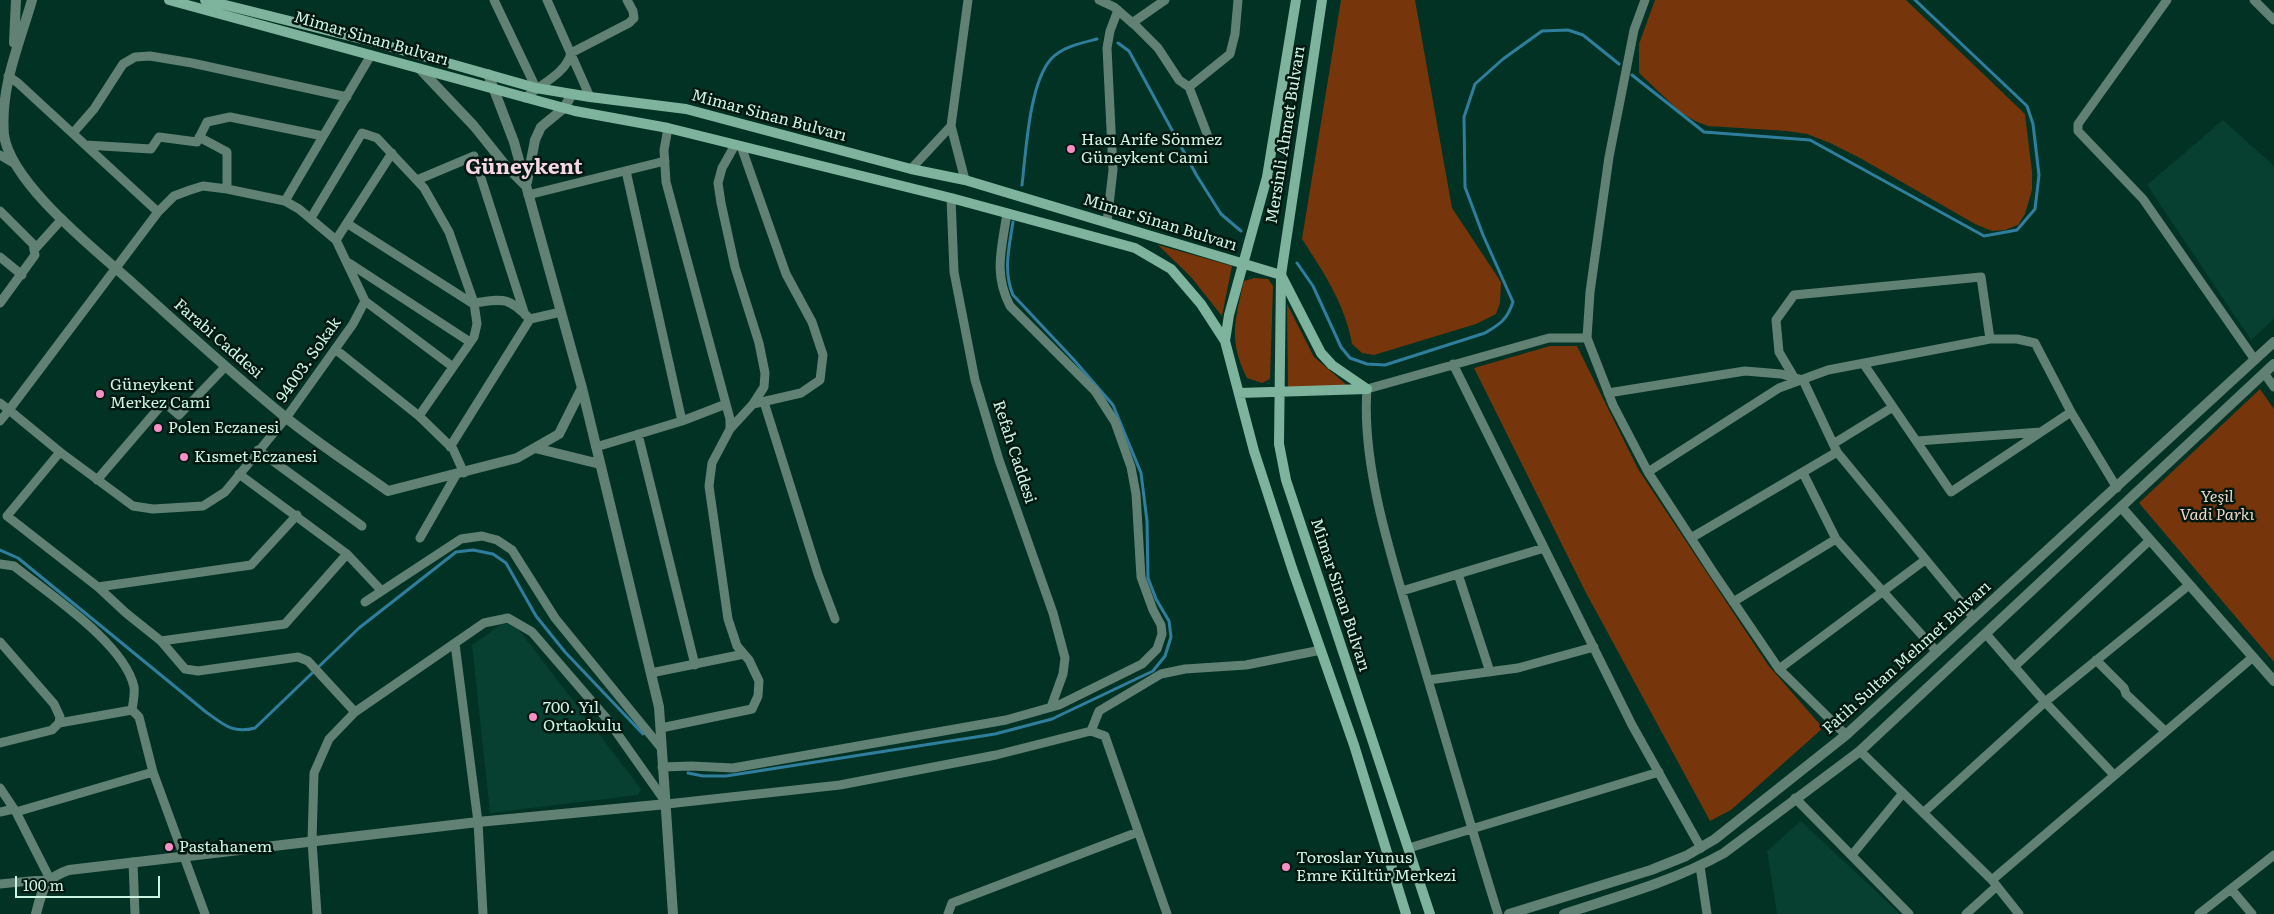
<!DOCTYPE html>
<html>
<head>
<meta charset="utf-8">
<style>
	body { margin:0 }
	#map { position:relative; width:2274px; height:914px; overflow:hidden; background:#013224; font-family:Literata,serif }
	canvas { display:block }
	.scale { position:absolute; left:15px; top:876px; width:145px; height:22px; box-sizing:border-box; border:2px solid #ccf4e3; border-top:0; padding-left:6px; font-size:15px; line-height:18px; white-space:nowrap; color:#ccf4e3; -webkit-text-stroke:4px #00180f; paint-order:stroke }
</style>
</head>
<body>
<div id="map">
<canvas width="2274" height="914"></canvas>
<div class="scale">100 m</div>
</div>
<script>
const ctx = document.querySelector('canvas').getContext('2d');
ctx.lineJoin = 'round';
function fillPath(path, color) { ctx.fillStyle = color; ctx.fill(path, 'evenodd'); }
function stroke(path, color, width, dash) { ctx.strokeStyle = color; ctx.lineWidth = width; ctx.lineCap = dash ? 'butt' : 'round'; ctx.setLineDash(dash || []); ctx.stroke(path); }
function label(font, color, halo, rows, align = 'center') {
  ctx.font = font + ' Literata,serif'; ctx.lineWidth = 5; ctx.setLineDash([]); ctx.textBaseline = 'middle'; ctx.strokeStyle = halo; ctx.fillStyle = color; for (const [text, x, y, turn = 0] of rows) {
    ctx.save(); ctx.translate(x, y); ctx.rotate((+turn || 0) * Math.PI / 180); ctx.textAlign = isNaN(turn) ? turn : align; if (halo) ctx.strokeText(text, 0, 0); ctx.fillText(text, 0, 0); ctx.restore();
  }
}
const built = new Path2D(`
	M2223,120l51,46v153l-23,21 -104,-155z
	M509,623l10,7 122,159 -3,6 -148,18 -18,-168 28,-20z
	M1801,821l99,93h-123l-10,-63z`);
const green = new Path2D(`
	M1341,0h74l37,208 49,74 -1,21 -4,11 -20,10 -102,31 -12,-2 -10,-9c-7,-40 -28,-71 -50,-105z
	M1655,0h251l119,114 7,58v18l-7,24 -7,11 -13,5 -13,1 -17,-7 -115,-66 -30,-15 -23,-9 -20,-3 -79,-5 -13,-5 -15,-9 -41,-39v-29z
	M1158,245l74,21 -10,50 -31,-39z
	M1254,278l14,1 5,7 -3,93 -8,4 -15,-5c-19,-38 -12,-58 -3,-97z
	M1287,304l27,53 34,29 -60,3z
	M1550,346h27l61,123 130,196 55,63 -92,82 -21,11 -125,-230 -111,-223z
	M2260,389l14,20v253l-135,-159z`);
const stream = new Path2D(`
	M1118,43l11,8 68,125 24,38 20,17
	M1632,75l72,57 106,8 174,96 33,-6 18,-21 4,-34 -6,-51 -6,-18 -112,-106
	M1022,185c4,-33 7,-101 29,-126 11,-12 30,-16 46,-20
	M1297,263l16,23 28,61 9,11 17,6 18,1 100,-32c15,-9 22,-13 28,-31l-30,-67 -18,-48 -1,-70 11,-33 28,-25 39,-28 26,-1 15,5 36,29
	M0,550l18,8 188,154c18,13 27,22 49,16l104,-100 97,-76 17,-2 20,4 13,9 30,53 29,36 78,82
	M688,773l15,3h23l269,-42 57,-15 101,-48 12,-15 6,-19 -2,-16 -13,-22 -8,-21 -1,-57 -6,-48 -28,-68 -39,-45 -61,-65c-10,-24 -4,-48 0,-73`);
const minor = new Path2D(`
	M494,0l42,88
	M547,0l43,97
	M1099,0l15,7 22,19 22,22 21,32 10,7 20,52
	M1645,0l-11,30 -25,127 -19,135 -3,46 26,67 35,67 65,100 66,97 67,66
	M2167,0l-89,124v7l65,68 112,161
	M2254,0l20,20
	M1132,23l33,-23
	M8,76l10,7 140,129
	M1189,87l41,-33 5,-20 3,-34
	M525,98c15,-14 41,-24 46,-45l58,-30 5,-5 -1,-7 -6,-11
	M73,133l21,-24 29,-45 12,-7 15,-1 42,7 155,34
	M199,137l28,15v37
	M86,145l65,4 8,-12 38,5 10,-20 23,-5 93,19
	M741,146l45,128 26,48 11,33 -3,25 -19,13 -48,11
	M0,155l15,9
	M911,169l40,-43
	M626,171l56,250
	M417,180l57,-24 51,159
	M965,180l-14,-54 17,-126
	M528,195l137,-34
	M951,198l3,74 21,108 24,80 54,153 12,45 -2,16 -12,33
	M285,201l86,-146
	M0,211l33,33 2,11 -35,48
	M311,218l51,-85 15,5 47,50 25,44 25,71 3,21 -3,13 -55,79
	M1107,222l6,-52 -6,-122 3,-17 8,-21
	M348,224l127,81
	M336,240l56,-87
	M35,249l27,-30
	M0,257l22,18
	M349,263l121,79
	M365,301l88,66
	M474,303c30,-4 33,-7 56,16l31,-7
	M335,349l84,67 34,33 11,24
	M1863,363l88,129 120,-80
	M1453,364l179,361 69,123
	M2264,373l10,14
	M1795,379l-16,-27 -3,-32 18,-25 187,-18 9,62
	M1608,393l137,-22 36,3 22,6 34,72 137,166
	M764,402l54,172 17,45
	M0,403l9,7 51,42 73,54 20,3 50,-3 22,-14 61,-74 67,-94 12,-23 -29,-61 -37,-31 -14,-8 -58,-12 -24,-3 -13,4 -16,6 -16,16 -149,198 -9,11
	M730,429l23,-25 11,-17 1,-14 -6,-30 -24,-76 -14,-64 -3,-20 4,-15 13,-23
	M638,434l57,231
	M1917,441l124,-9
	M1833,444l60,-37
	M450,447l80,-128
	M596,447l86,-26 44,-17
	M258,450l104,76
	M60,452l-53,64 91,71 28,26 35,28 24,28 13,2 100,-14 10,4 47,51
	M1648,472l131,-84 49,-18 162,-31h27l18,4 36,69 46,76
	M1803,473l33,66 101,113
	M239,474l108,80 32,34
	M97,480l67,-78 15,13 46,-48
	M420,538l36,-63
	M1691,538l146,-86
	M0,564l14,2c35,28 111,78 120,121 1,7 -1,16 -2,23
	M1458,574l32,98
	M98,587l153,-22 46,-50
	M1402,591l142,-43
	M365,602l96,-63 21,-3 15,4 15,10 43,68 107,131
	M1733,602l103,-63
	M1986,634l59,68 69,73
	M161,641l124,-17 62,-70
	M0,642l54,62 6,13 -1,6 -7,7 -52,13
	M455,644l23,178 5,92
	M2096,660l28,28 2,6 39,37
	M2014,667l136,-127
	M1779,669l146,-109
	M651,673l93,-19
	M1428,680l90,-12 76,-21
	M59,723l73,-13 7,7 14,55 52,142
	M661,728l91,-19 6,-13 1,-15 -10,-21 -12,-14 -9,-27 -19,-133 3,-23 18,-34v-10l-64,-237 -2,-32 4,-22
	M1091,731l8,-20 62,-37 24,-5 61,-4 75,-15
	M1860,751l132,129 27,34
	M662,767l29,-1 42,2 273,-48 53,-15 83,-41 15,-15 5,-15 -1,-9 -8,-15 -12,-33 -5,-83 -5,-27 -16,-45 -20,-31 -85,-85c-17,-33 -8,-58 -3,-93
	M0,788l16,24 34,67 -50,5
	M1795,798l114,116
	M0,812l14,-3
	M16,812l137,-40
	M1923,813l122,-111 144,-117
	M1409,848l250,-76
	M1852,855l51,-62
	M133,862l2,52
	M1700,866l7,48
	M1992,880l261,-223
	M2231,889l21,25
	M317,914l-5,-73 2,-68 15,-34 26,-27 129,-89 24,-5 24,14 75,87 60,85 173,-19 156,-30 95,-24 14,5 62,178
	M948,914l4,-11 186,-71
	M1498,914c-28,-90 -54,-181 -81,-271 -23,-78 -56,-174 -50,-254l182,-51h38
	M1966,914l31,-28
	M2199,914l75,-59`);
const tertiary = new Path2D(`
	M32,0c-13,45 -32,87 -28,135 7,48 88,112 124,144 51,46 102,93 156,137 33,27 69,50 104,75l129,-33 42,-24 23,-46
	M14,43l2,-43
	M420,69l54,57 32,40 19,19
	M488,74l26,68 68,246 77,319 14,207
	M527,182l8,-42 6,-13 23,-19 8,-14
	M535,448l65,16
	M2122,508l152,173
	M36,914c6,-24 8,-36 33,-44l409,-48 189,-18
	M1509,914l142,-44 35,-14 29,-17 131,-104 428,-393
	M1564,914c55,-18 110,-33 160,-61l136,-102 414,-387`);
const secondary = new Path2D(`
	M169,0l406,111 93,17 283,70 184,50 36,21 30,35 24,37
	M205,0l165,41 166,47 54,9 96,12 225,60 54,11 316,95 40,78 11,12 35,24
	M1296,0l-29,177 -38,138 -4,26 29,110 38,117 62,177 52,169
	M1322,0l-41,275 -2,169 7,36 144,434
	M1239,393l128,-4`);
const markers = [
	[1071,149,5,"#fa8fc7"],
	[100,394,5,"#fa8fc7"],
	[158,428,5,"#fa8fc7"],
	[184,457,5,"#fa8fc7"],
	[533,717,5,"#fa8fc7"],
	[169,847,5,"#fa8fc7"],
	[1286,867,5,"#fa8fc7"]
];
const streetNames = [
	["Mimar Sinan Bulvarı",371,39,16],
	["Mimar Sinan Bulvarı",769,116,15],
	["Mersinli Ahmet Bulvarı",1286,135,-81],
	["Mimar Sinan Bulvarı",1160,223,17],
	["Farabi Caddesi",218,339,41],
	["94003. Sokak",309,360,-55],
	["Refah Caddesi",1014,452,72],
	["Mimar Sinan Bulvarı",1340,595,72],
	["Fatih Sultan Mehmet Bulvarı",1907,658,-42]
];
const poiNames = [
	["Hacı Arife Sönmez",1081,140],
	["Güneykent Cami",1081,158],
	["Güneykent",110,385],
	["Merkez Cami",110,403],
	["Polen Eczanesi",168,428],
	["Kısmet Eczanesi",194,457],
	["700. Yıl",543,708],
	["Ortaokulu",543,726],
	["Pastahanem",179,847],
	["Toroslar Yunus",1296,858],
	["Emre Kültür Merkezi",1296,876]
];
const parkNames = [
	["Yeşil",2217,497],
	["Vadi Parkı",2217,515]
];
const districtNames = [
	["Güneykent",524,168]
];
fillPath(built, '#074030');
fillPath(green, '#76350b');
stroke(stream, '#307e9d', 3);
stroke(minor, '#618174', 9);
stroke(tertiary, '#618174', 10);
stroke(secondary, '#7eb39e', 10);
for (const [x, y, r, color] of markers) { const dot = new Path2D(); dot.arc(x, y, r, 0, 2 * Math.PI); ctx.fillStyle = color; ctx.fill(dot); stroke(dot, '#00180f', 2); }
label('16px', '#ccf4e3', '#00180f', streetNames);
label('16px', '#ccf4e3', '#00180f', poiNames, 'left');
label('italic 16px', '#efd4c7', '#00180f', parkNames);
label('bold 21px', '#f7d7e6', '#00180f', districtNames);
</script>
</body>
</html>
